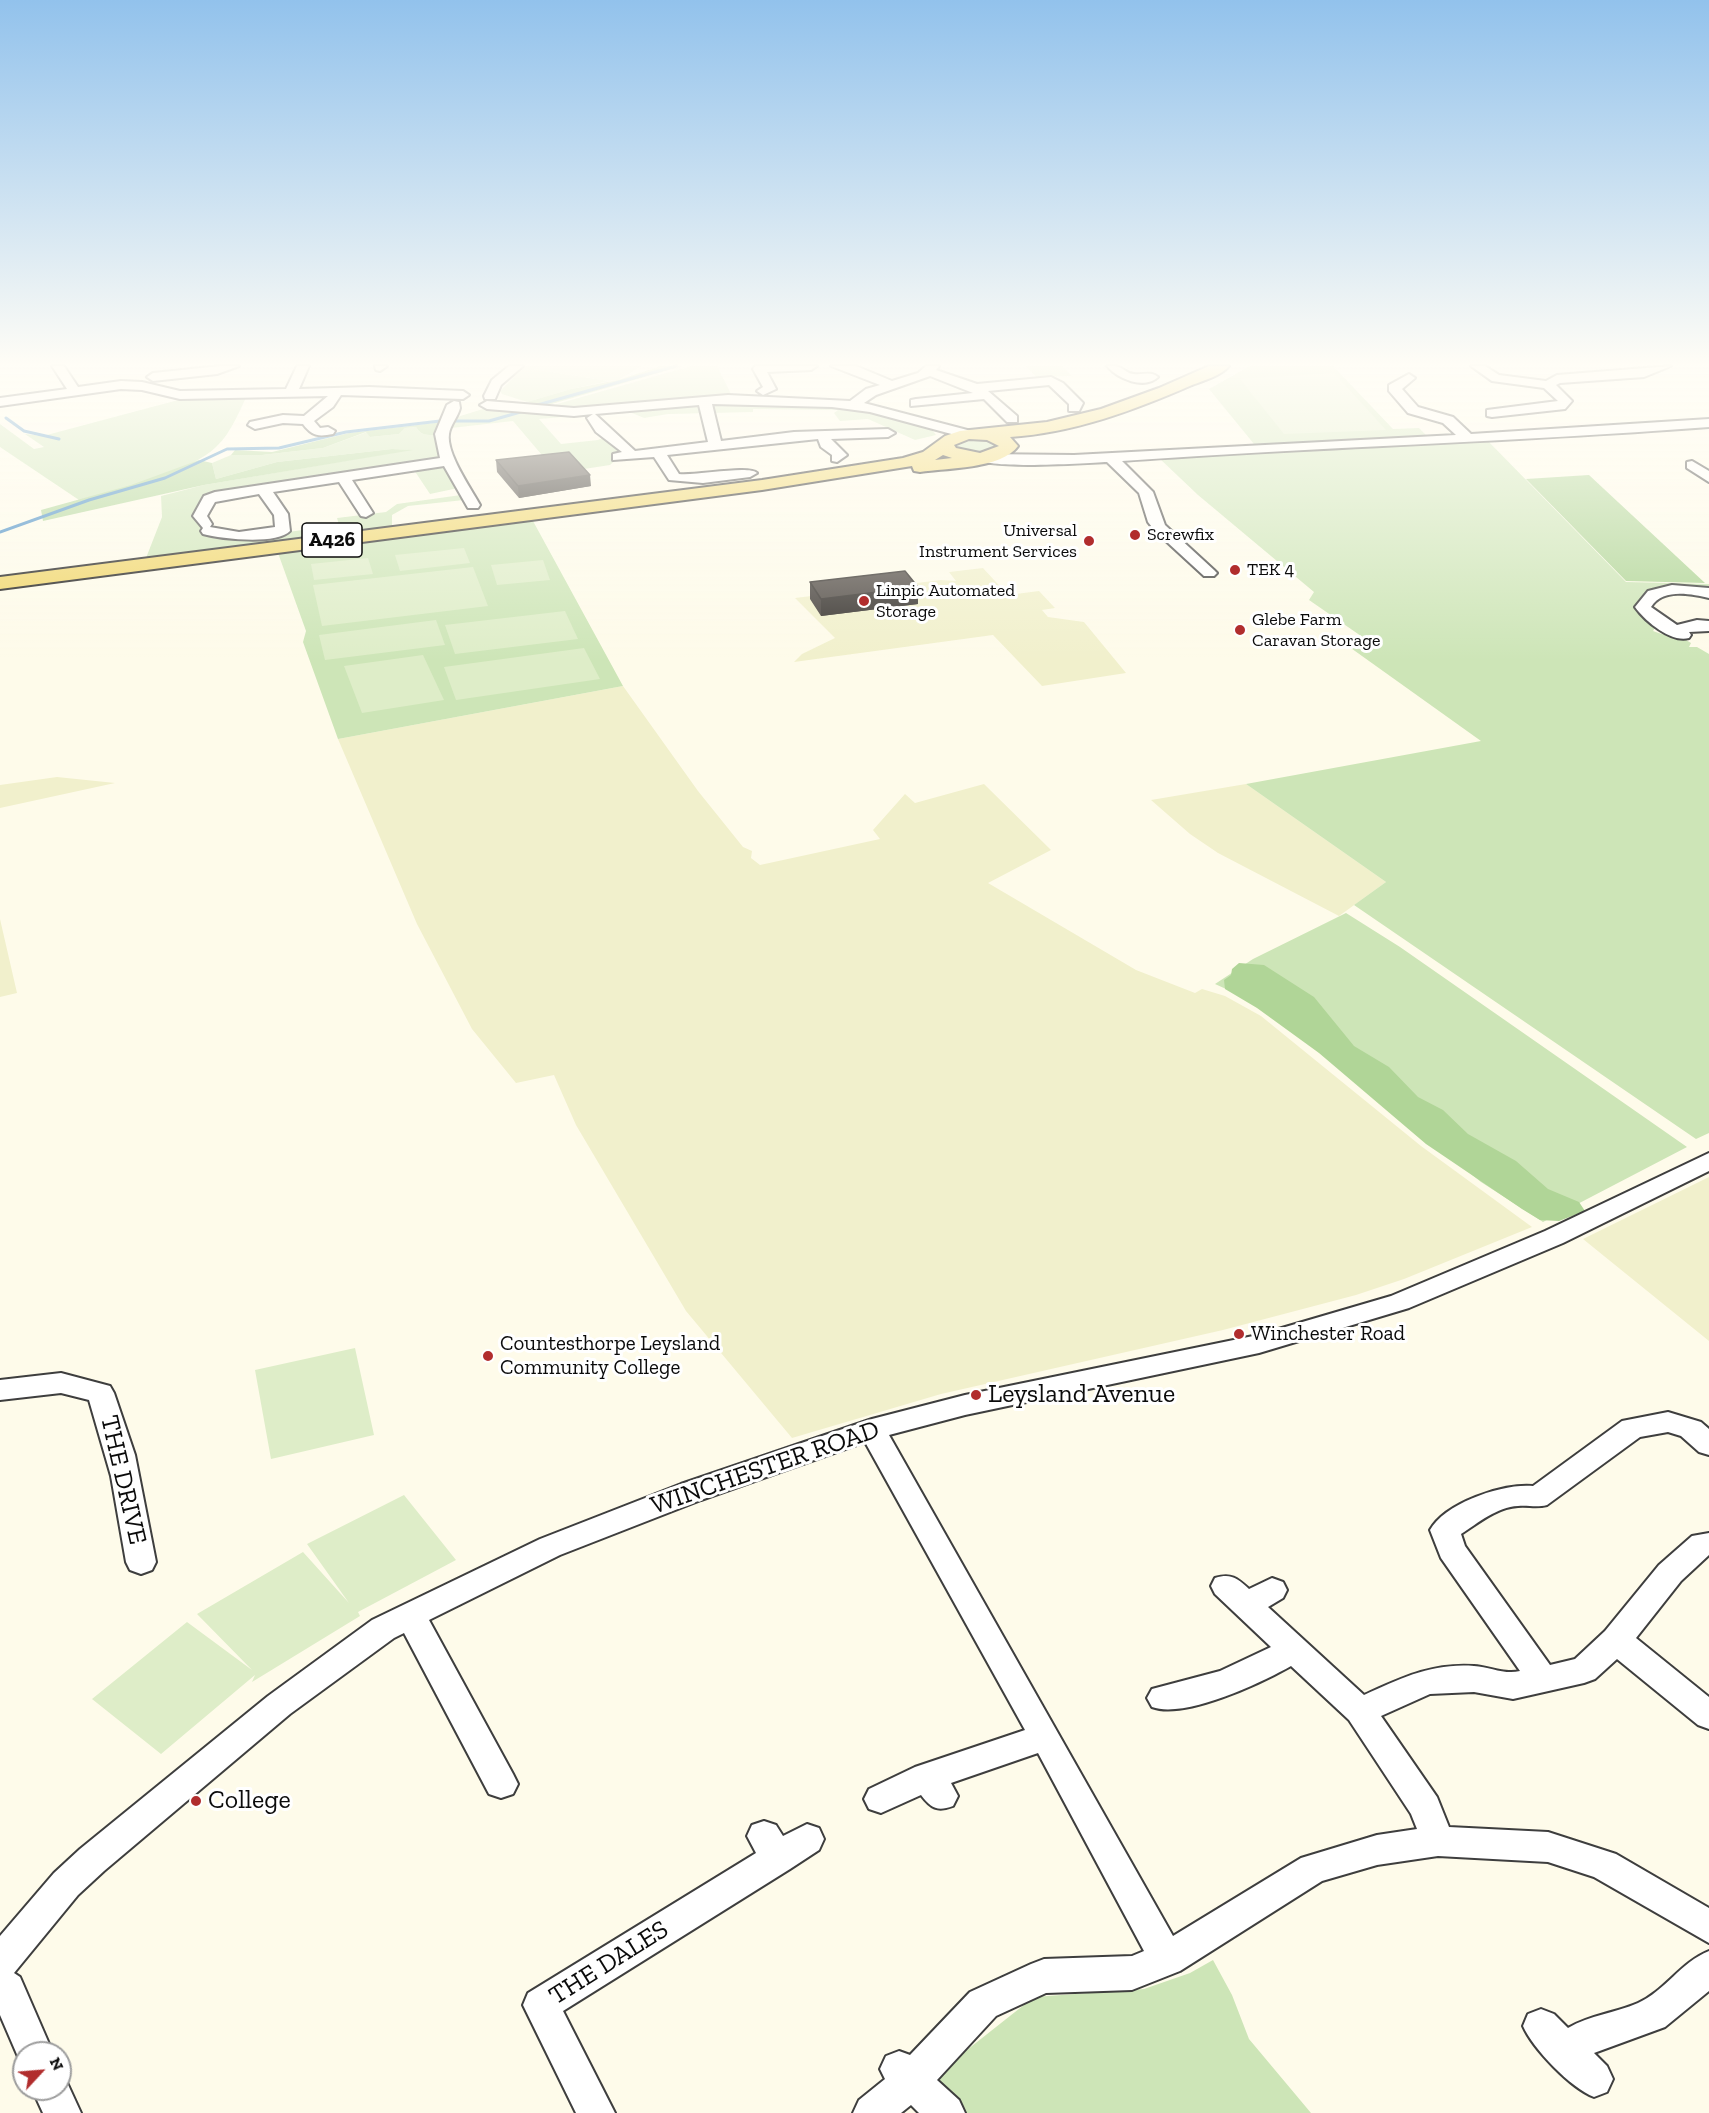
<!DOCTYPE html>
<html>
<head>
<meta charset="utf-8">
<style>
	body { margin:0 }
	#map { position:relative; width:1709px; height:2113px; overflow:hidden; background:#fefbea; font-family:"Zilla Slab",serif }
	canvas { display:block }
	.north { position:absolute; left:12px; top:2041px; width:60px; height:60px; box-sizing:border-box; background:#fff; border:2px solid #9d9d9d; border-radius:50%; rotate:64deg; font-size:16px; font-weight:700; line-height:24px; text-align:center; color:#0b0b0b }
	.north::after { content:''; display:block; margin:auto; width:21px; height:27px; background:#b12d2d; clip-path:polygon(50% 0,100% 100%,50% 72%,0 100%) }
</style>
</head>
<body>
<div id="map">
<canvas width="1709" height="2113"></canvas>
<div class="north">N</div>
</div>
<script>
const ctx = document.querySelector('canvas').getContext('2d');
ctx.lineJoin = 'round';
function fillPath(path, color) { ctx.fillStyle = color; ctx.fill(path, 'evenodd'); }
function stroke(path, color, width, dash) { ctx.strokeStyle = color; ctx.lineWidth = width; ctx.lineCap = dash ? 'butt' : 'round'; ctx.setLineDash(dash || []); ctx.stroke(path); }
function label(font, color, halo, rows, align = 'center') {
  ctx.font = font + ' "Zilla Slab",serif'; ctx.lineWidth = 6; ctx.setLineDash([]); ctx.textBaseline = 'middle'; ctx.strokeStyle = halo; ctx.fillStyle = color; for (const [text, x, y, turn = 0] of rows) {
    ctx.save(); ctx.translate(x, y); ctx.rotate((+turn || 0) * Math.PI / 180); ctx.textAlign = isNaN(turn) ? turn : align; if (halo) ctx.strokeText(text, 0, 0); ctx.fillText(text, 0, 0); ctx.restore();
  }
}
const farmland = new Path2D(`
	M983,568l25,27 31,-4 16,17 -13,2 6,7 36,5 42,51 -84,13 -49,-51 -199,27 8,-8 33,-16 -40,-40 146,-18 15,1 -7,-9z
	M623,686l75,105 45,56 9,4 -1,7 9,7 120,-26 -7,-9 32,-36 10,9 69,-19 67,66 -63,33 148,87 59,23 7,-4 23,7 36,20 160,130 111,81 -128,52 -48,16 -133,35 -282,64 -149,44 -106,-127 -110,-186 -22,-50 -38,8 -44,-54 -55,-105 -79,-185z
	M57,777l58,6 -115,25v-23z
	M1246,784l140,98 -47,34 -121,-63 -28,-19 -39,-34z
	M0,919l17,74 -17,4z
	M1709,1177v164l-126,-102z`);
const green = new Path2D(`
	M525,366h13l-5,3 76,12 -38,8 -44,13 -25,-8 -2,-3z
	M691,366h26l14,28 -136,13 -45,-1z
	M1026,366h39h-3l10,10 -36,1z
	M1250,366h83l60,63 26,-1 9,9 -174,7 -45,-55z
	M248,393c-8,17 -17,40 -31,53 -26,27 -100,43 -138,54l-79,-53v-23l34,25 10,-2 -19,-13 18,2 154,-41z
	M704,400l131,3 94,23 7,9 -21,5 -47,-21 -28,2 -6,-8 4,-3h-12l-73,-1v3l-85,2 -24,4 -12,-5h-21l-72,6 22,25 37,-4 6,-3 24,12 -18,16 -26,4 -37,-8 -34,-40 -62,7 3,-10 32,-10 72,7z
	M416,427c5,9 11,8 21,8l3,17 -3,1 3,5 -236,43 3,27 52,8 80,-11 -2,-7 49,-6 11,-8 64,-9 3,5 -56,6 -16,9v12l-246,31 16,-41 -1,-21 43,-11 205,-35 -17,-1 -115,13 -61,17 -4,-16 19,-8h31l61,-7 44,-16 3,5 29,-3 6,-6z
	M990,438l12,7 -12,9 -36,-4v-9z
	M1488,441l138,141 83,2v6l-58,2 -14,12 20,21 -4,6c13,6 26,3 38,12l-2,4h8l12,7v479l-13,6 -342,-234 32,-23 -140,-98 235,-43 -133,-95 13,-10 -52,-36 5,-8 -116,-97 -39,-37z
	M446,464l12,24 -28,6 -16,-24z
	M533,521l90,165 -285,53 -35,-97 3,-11 -28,-78z
	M1346,913l54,34 287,200 -144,75 -62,-40 -209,-167 -26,-17 -31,-14 38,-25z
	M1213,1960l19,35 17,44 62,74h-347l-24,-23 -6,-14 100,-79 110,-8 46,-16z`);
const forest = new Path2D(`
	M661,366h21l-137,40 -18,-4 44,-13 47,-9z
	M442,422l-5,13c-10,0 -16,1 -21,-8l-11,1 -6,6 -29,3 -4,-5 -43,16 -61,7h-31l4,-5 37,2 77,-19z
	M392,449l21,1 -209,35 -161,36 -2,-11 90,-25 68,-25 13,3 4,16 61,-17z
	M1589,475l116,108 -79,-2 -100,-102z
	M1239,963l25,2 50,32 40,49 35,21 29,30 25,13 25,24 48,27 32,28 31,13 6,9 -26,10 -19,-1 -18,-11 -96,-65 -107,-91 -62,-45 -32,-19 -1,-9 7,-5 1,-6z`);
const pitch = new Path2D(`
	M538,366h104l-24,14 -9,1 -77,-12z
	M1334,373l52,57 -102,4 -44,-55z
	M464,548l6,15 -70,8 -5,-16z
	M368,558l5,16 -59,6 -3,-16z
	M543,560l7,20 -53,5 -6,-20z
	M473,567l15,39 -166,20 -9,-41z
	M565,611l13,28 -123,15 -10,-29z
	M436,620l9,25 -120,15 -6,-25z
	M584,648l16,31 -144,21 -12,-33z
	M423,655l21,45 -82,13 -18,-47z
	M355,1348l19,87 -103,24 -16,-89z
	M404,1495l52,65 -98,52 2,4 -108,66 3,-7 -94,79 -69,-55 95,-77 65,48 -55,-56 106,-62 46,51 -42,-59z`);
const stream = new Path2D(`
	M534,406l142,-40
	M6,418l18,13 35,8
	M452,421h37l35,-10
	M0,532l89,-32 76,-22 62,-29 52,-1 67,-16 94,-11`);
const minor = new Path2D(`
	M52,366h12l14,21 43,-6 21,1 38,9 106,-2 11,-23h12l-10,23 70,-2 94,4 6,4 -6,4 -122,-4 -8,12 -19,14 6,7 8,-1 7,4 -2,3c-15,3 -21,2 -30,-10l-20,-1 -28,6 -7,-4 2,-3 33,-7 21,1 24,-20 -148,3 -38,-9 -21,-1 -121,17v-8l67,-9z
	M220,366h19l-22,8 -64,7 -6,-4 6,-4z
	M375,366h12l-7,5 -4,-1z
	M509,366h14l-22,19 -6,14h-10l-1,-3 8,-16z
	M755,366h62l-6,4 -44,2 9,17 -13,6 -6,-4 6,-4 -10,-18z
	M831,366h25l36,15 26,-8 8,-7h13l-3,4 41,14 74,-7 12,6 20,20 -4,8h-10v-7l-20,-19 -61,6 29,25v6h-10l-23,-23 -73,7v-6l5,-1 57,-6 -43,-17 -54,19 -12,8 111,29 2,3 -7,4 -100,-27 -38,-5 -120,-3 9,37 73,-9 94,-3 7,4 -7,4 -57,2 16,16 -10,7 -5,-1v-6l-11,-8 -3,-8 -151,16 12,19c17,2 70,-9 78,-1l-7,4 -47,6 -34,-3 -15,-23 -41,3v-6l9,-2 -26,-20 -9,-14 6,-4 -19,2 -87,-7 -7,-4 7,-4 87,7 154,-13 122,6 16,-12 14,-4zM699,405l9,37 -73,9 -40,-37z
	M1107,366c17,-2 16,7 27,8 9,1 17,-3 24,3 -14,13 -40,2 -51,-11z
	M1471,366h14l14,9 47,6 11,-6 114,-9 -27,11 -84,6 -4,2 16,16 -7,8 -73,8 -5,-1v-6l71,-9 -14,-13 -52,-7z
	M1409,374l6,4 -13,11 16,18 35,10 18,17 238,-15v8c-196,15 -392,20 -587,34l31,31 12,33 49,45 3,3 -3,3h-10l-49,-45 -7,-9 -9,-29 -32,-31c-21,1 -121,8 -132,-4l7,-4 92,1 382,-20 -13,-12 -35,-10 -19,-22v-6z
	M454,401l5,1 1,6c-2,9 -10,17 -11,26 -3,19 21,53 31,71l-2,3h-10l-24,-42 -92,14 21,33 -7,4 -5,-1 -22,-34 -66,10 15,22 2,17c-13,14 -69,8 -87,3l-2,-3 2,-3 -10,-12 11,-20 11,-4 225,-34 -5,-24 12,-29zM259,494l15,21 1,12 -36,5 -29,-5 2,-3 -5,-8 8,-14z
	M1692,461l17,10v11l-22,-14v-6z
	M1672,585l37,3v10c-18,-4 -46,-10 -58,9l26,18 20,-5 12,1v10l-20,1 2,3 -2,3c-18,5 -44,-17 -54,-31l13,-16z
	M1709,1153v18l-146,72 -154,65 -150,45 -294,62 -76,20 284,501 128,-78 76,-23 40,-6 -6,-15 -62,-94 -58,-54c-30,17 -106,53 -139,41l-5,-9 5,-9 68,-18 51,-24 -56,-53 -4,-8 4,-8c16,-5 22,0 34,11l23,-11 11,4 4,8 -4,8 -15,9 96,88c38,-17 68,-32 110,-29 16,1 31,9 46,5l-79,-113 -11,-28c15,-27 73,-47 103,-44l89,-65 46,-9 33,10 8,7v26l-10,-3 -18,-16 -13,-4 -28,5 -93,68c-11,3 -18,0 -29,1 -21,1 -40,17 -57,28l4,12 85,119 25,-6 30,-28 54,-66 33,-29 17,-3v22l-28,26 -45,57 73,59v32l-11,-4 -81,-66 -22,20 -11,4 -71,16 -39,-7 -44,2 -49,22 56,81 12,30 99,5 68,22 93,54v35l-115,-66 -46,-15 -110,-6 -61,9 -55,16 -142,90 -48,19 -86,3 -50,23 -59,64 22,20 6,13h-46l-8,-8 -10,8h-48l6,-13 26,-21 -5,-10 6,-13 13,-5 11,4 60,-63 61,-28 13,-5 88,-3 12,-5 -106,-198 -87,30 7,13 -5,10c-16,6 -22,2 -32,-11l-40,18 -12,-4 -5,-10 5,-10 46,-22 110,-37 -160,-288 -164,58 -141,55 -131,65 84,154 5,10 -5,10 -12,4 -12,-4 -85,-161 -10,5 -104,76 -186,157 -26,24 -64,78 6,4 33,76h-29v13h-2l-22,-51v-79l54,-63 26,-24 188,-153 104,-76 168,-81 141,-55 191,-65 93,-24 293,-60 133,-39 154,-65z
	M61,1373l49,13 4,7 21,62 21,107 -4,8 -11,4 -11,-4 -4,-8 -15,-86 -22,-76 -28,-7 -61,7v-20z
	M764,1821l12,4 7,11 24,-12 12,4 5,11 -5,11 -29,19 -227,142 52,102h-39l-53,-108 5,-12 228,-140 -9,-17 5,-11z
	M1709,1951v40l-44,36 -71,26 13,13 6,13 -6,13 -13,5c-23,-9 -61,-48 -71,-71l5,-12 13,-5 13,5 14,14c22,-13 47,-15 70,-25 27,-12 43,-41 71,-52z
	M60,2074l4,2 17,37h-38l-11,-24h28z`);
const major = new Path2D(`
	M1209,366h20c-7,9 -26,15 -37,19 -57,25 -119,48 -182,52l8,9c-16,23 -72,22 -98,26l-6,-1 -2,-5 -150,24 -762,99v-12l762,-97 141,-22 20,-6 22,-16 15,-5 87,-9 54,-13 58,-21zM969,439l18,1 12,6 -19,7 -24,-5 -2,-3zM943,455l9,3 -17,2z`);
const wall = new Path2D(`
	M496,460l95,26 -72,12 -22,-26z
	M810,582l108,5v17l-97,12 -11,-17z`);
const shadedWall = new Path2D(`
	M590,475l1,11 -72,12 -1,-12z
	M918,587v17l-97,12v-17z`);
const building = new Path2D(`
	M569,452l21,23 -72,11 -22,-26z
	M905,571l13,16 -97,12 -11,-17z`);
const markers = [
	[1135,535,6,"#b12d2d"],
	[1089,541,6,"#b12d2d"],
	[1235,570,6,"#b12d2d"],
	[864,601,6,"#b12d2d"],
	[1240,630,6,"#b12d2d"],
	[1239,1334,6,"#b12d2d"],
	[488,1356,6,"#b12d2d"],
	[976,1395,6,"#b12d2d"],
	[196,1801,6,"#b12d2d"]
];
const farPoinames = [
	["Universal",1077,531,"right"],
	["Instrument Services",1077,552,"right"],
	["Screwfix",1147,535],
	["TEK 4",1247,570],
	["Linpic Automated",876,591],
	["Storage",876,612],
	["Glebe Farm",1252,620],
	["Caravan Storage",1252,641]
];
const shields = [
	[332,540,60]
];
const shieldNames = [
	["A426",332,540]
];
const poiNames = [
	["Winchester Road",1251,1334],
	["Countesthorpe Leysland",500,1344],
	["Community College",500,1368]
];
const nearPoinames = [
	["Leysland Avenue",988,1395],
	["College",208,1801]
];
const nearStreetnames = [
	["WINCHESTER ROAD",765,1468,-19],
	["THE DRIVE",123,1480,77],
	["THE DALES",609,1963,-32]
];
fillPath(farmland, '#f1f0cc');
fillPath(green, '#cde5b7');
fillPath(forest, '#b0d597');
fillPath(pitch, '#deedc8');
stroke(stream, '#3e88c4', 3);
stroke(minor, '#3e3e3e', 4);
stroke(major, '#1c1c1c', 4);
fillPath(minor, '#fff');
fillPath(major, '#f0d568');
fillPath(wall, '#47423e');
fillPath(shadedWall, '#3a3632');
fillPath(building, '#534d48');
stroke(building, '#3a3632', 1.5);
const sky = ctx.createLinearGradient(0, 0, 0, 661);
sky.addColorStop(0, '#92c2ec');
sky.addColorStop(0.55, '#fffdf6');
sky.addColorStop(1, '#fffdf600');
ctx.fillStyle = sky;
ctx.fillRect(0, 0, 1709, 661);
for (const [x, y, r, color] of markers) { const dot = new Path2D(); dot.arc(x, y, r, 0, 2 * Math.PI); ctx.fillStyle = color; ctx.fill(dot); stroke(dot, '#fff', 2); }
label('18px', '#0b0b0b', '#fff', farPoinames, 'left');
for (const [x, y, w] of shields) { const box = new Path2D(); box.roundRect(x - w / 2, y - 17, w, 34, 4.5); ctx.fillStyle = '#fff'; ctx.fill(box); stroke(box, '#0b0b0b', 1.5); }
label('bold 20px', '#0b0b0b', null, shieldNames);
label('21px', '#0b0b0b', '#fff', poiNames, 'left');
label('26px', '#0b0b0b', '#fff', nearPoinames, 'left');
label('26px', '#0b0b0b', '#fff', nearStreetnames);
</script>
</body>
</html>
